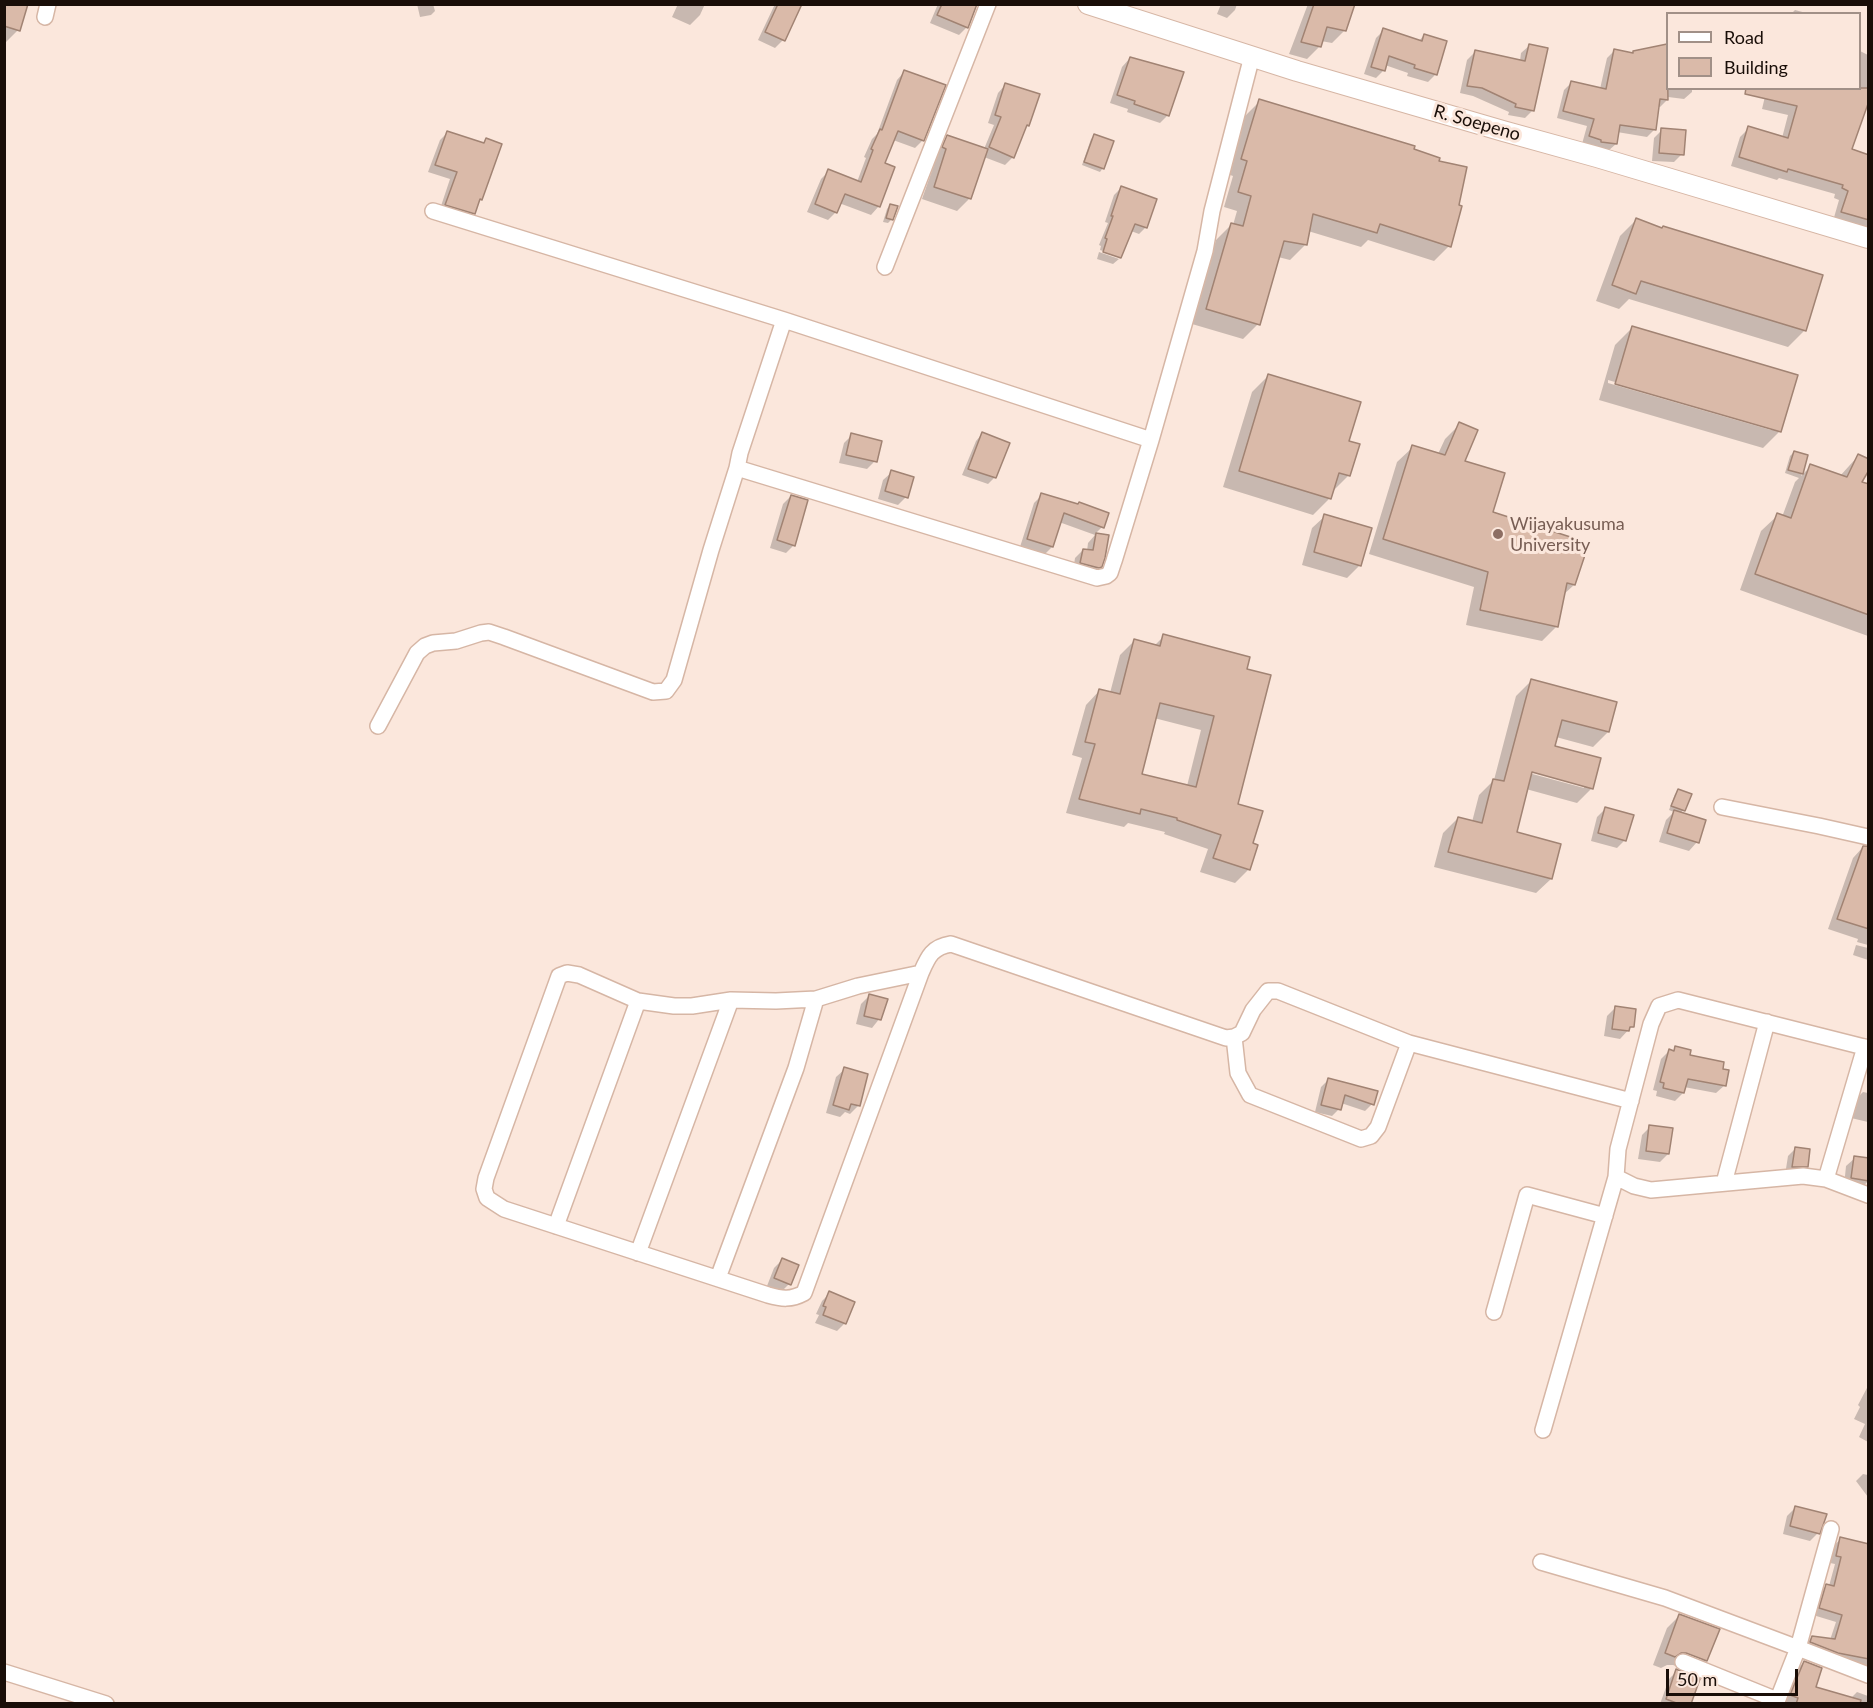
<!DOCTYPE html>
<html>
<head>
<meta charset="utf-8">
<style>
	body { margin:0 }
	#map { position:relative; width:1873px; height:1708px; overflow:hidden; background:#fbe7dc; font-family:Lato,sans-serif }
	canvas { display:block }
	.frame { position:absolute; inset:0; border:6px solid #190e08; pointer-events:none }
	.legend { position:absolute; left:1666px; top:12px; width:195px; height:78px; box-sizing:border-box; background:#fbe7dc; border:2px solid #a19087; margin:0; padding:8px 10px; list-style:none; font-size:18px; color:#190e08 }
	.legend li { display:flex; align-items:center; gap:12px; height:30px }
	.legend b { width:30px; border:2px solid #a19087 }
	.scale { position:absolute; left:1666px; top:1669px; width:132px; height:27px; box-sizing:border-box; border:3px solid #190e08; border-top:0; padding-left:8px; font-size:18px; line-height:21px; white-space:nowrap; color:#190e08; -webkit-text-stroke:4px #fbe7dc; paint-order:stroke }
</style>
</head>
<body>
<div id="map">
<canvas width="1873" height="1708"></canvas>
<div class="frame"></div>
<ul class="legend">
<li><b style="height:8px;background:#fff"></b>Road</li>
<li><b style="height:16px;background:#dabaa9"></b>Building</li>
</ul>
<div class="scale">50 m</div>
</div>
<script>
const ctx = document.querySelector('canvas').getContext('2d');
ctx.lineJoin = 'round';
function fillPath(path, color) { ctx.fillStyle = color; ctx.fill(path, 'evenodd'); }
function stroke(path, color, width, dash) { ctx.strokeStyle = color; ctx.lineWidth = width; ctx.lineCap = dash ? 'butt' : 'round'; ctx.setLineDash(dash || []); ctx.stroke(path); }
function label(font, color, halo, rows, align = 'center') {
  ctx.font = font + ' Lato,sans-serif'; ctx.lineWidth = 6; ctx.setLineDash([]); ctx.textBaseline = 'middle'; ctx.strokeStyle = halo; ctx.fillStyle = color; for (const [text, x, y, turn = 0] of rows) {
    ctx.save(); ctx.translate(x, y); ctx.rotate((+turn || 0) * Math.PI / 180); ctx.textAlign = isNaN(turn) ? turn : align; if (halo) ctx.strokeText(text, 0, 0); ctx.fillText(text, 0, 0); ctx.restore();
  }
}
const shadow = new Path2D(`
	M4,4l14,26 -14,14z
	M417,4h16l2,7 -4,4 -11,2z
	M678,4h27l-5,11 -10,10 -18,-8z
	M775,4h25l-17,36 -8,8 -17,-8z
	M938,4h39l-10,23 -8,8 -29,-12z
	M1221,4h16l-2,6 -8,8 -10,-4z
	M1308,4h45l-8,26 -13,13 -11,-2 -1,5 -13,13 -18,-5z
	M1795,10l15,4h-19z
	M1384,30l35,11 5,-6 12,39 -8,8 -21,-6 1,-3 -23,-8 -1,5 -8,8 -12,-4 12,-36z
	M1530,45l3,65 -8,8 -17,-3 1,-3 -36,-16 -13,-3 7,-33 8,-8 45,9 1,-8z
	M1668,49v39h24v4l-8,7 -16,-2 -1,3 -7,7 -3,-1 -2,23 -8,8 -30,-5 -1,12 -8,7 -26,-7 5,-18 -30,-8 7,-28 7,-7 29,6 7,-31 7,-7 18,4z
	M1860,51l8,4v39l-18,56 18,6v81l-35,-16 6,-21 -5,-2 1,-4 -56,-16 -2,2 -46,-14 9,-29 9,-9 33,10 6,-23 -26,-6 5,-21h93z
	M1130,58l38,57 -8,8 -33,-11 1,-3 -18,-6 12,-36z
	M905,71l18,69 -8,8 -22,-8 -10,24 -4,42 -8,9 -32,-12 -3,9 -8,8 -21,-8 14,-33 8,-8 28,11 9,-24 -2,-1 8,-18 5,-5 20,-54z
	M1006,84l22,41 -4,4 -11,28 -8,8 -21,-8 -14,41 -13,13 -35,-12 13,-37 -4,-2 4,-11 13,-12 36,12 10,-24 -6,-2 10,-30z
	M1260,101l189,145 -15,15 -66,-21 -7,7 -53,-16 -3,14 -15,15 -12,-3 -20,67 -15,15 -51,-15 24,-84 16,-16 1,1 4,-14 -13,-4 9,-31 -6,-2 18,-58z
	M1662,130l20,24 -8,8 -22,-1 2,-23z
	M447,133l35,11 4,-5 -5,60 -3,3 -4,11 -8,8 -27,-9 11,-33 -22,-7 12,-32z
	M1095,136l8,32 -3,4 -18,-7 9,-26z
	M1121,188l25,39 -7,7 -8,-3 -12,28v-3l-19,-6 1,-4 -2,-1 9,-22 -3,-1 9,-27z
	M890,205l2,14 -4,4 -5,-1 4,-13z
	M1636,220l26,9 143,101 -17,17 -159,-48 -10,10 -23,-8 24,-65z
	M1099,252l20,7 -6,5 -16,-5z
	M1632,328l148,103 -17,17 -164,-48 16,-55zM1608,380l163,47v3l-163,-47z
	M1269,375l78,67 2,33 -17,17 -2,6 -17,17 -90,-28 29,-95z
	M1460,424l3,38 28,51 83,72 -11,10 -6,31 -15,15 -76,-16 8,-38 -105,-33 28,-92 16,-15 25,7 7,-15z
	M982,434l13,43 -7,7 -26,-9 14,-34z
	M852,435l23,26 -8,8 -28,-6 5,-20z
	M1794,452l13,4 -6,20 10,-10 29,10 18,-20 2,27 8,64v89l-128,-46 21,-59 17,-16 4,2 13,-35 4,-4 -14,-5 5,-17z
	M892,472l14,25 -8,8 -20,-6 5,-19z
	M1042,495l60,32 -7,7 13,3 -8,29 -8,8 -19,-3 2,-13 8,-8 4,1 1,-8 7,-8 -36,-13 -7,25 -8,8 -24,-8 14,-44z
	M791,496l3,49 -8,8 -16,-5 13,-44z
	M1325,516l35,49 -13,13 -45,-13 10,-37z
	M1164,636l82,34 -10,135 16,39 -3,25 -14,14 -35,-11 8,-23 -44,-15 1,-2 -37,-9 -4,4 -58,-14 16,-55 -10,-3 14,-50 14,-15 10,3 10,-38 14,-14 20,5zM1154,718l47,12 -14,56 -47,-11z
	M1531,681l77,51 -15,15 -37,-10 -2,10 38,41 -15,15 -51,-14 -11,44 36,46 -15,14 -102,-26 9,-34 15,-15 14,4 7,-27 15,-15 22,-84zM1525,769l59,16v3l-59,-16z
	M1679,790l11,5 -7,15 -3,4 17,28 -8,9 -30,-9 7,-22 8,-8 -5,-2 6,-16z
	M1606,808l19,32 -8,8 -26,-7 6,-24z
	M1863,847l5,54v44l-11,-3 1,-3 -30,-10 25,-71z
	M1856,945l12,3v12l-15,-5z
	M869,996l11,22 -8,10 -16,-4 5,-20z
	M1615,1008l17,18 -12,13 -16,-3 3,-20z
	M1676,1048l12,8 33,14 4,15 -9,8 -32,-6 -1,6 -8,8 -19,-5 1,-5 -4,-1 8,-31 8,-8 3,1z
	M845,1069l13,37 -8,8 -5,-2 -5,5 -14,-4 10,-36z
	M1328,1080l44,24 -7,7 -24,-8 -2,6 -7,7 -17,-4 6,-25z
	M1863,1092l5,1v29l-17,-4 4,-18z
	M1650,1127l18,27 -8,8 -22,-3 4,-24z
	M1796,1148l10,18 -8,8 -13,1 3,-19z
	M1855,1158l13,23 -7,8 -17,-3 2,-20z
	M782,1260l7,24 -8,8 -14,-6 7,-18z
	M830,1293l15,30 -8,8 -22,-8 4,-8 -3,-1 6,-13z
	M1868,1386v56l-9,-5 6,-13 -11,-5 6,-12 -2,-2z
	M1863,1474l5,1v22l-12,-16z
	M1795,1508l23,25 -8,8 -27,-7 4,-18z
	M1841,1539l27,6v128l-63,-29 7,-7 18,3 6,-18 -23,-7 6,-22 7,-7h3l6,-22 -5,-1 3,-17z
	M1680,1615l26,46 -12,12 -21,-8h-6l-6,3 -8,-3 14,-37zM1680,1649l22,8v4l-23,-10z
	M1804,1662l10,26 37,10 6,-6 11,4v8l-84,-1 13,-34z
	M1677,1671l13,33h-30l9,-25z`);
const building = new Path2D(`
	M4,4h24l-8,27 -16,-5z
	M778,4h24l-17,37 -20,-9z
	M942,4h35l-9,24 -31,-13z
	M1314,4h41l-9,27 -19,-4 -6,20 -20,-5z
	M1383,28l39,13 2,-7 23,7 -10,34 -23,-7 1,-3 -26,-9 -4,15 -14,-4z
	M1529,44l19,4 -14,63 -19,-4 1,-3 -34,-16 -15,-2 8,-36 50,11z
	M1667,44l1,56 -8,-1 -4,31 -36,-5 -3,19 -16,-2v-2l-12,-4 5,-17 -31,-8 8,-30 35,8 8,-40 19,4v-2z
	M1130,57l54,15 -15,44 -35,-12 1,-3 -18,-6z
	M904,70l42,15 -22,56 -26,-10 -13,32 10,4 -15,40 -35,-13 -8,19 -22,-9 13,-35 33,13 12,-32 -2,-1 9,-20 2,1z
	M1005,83l35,11 -11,32 -2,-1 -13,33 -25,-11 12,-30 -6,-2z
	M1746,88h123v13l-17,48 17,6v65l-28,-8 7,-21 -6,-3 1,-3 -55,-16 -1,3 -48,-15 9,-31 40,12 9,-32 -52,-12z
	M1259,99l156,47 -1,3 26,9 -1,3 28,6 -8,38 3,1 -11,41 -71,-23 -3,9 -64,-19 -6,31 -23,-4 -24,84 -54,-16 25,-86 12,3 8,-30 -13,-4 9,-31 -6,-2z
	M1661,128l25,2 -2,25 -25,-2z
	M447,131l37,12 2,-5 16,6 -20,56 -2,-1 -5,15 -30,-9 12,-33 -22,-7z
	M1094,134l20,7 -10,28 -20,-7z
	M947,135l41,14 -17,50 -37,-12 12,-38 -4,-2z
	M1121,186l36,13 -10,29 -12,-4 -14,34 -18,-6 4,-13 -2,-1 8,-22h-2z
	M890,204l8,2 -5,14 -7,-2z
	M1636,218l26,10 1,-2 160,49 -17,56 -165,-50 -5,13 -24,-9z
	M1632,326l166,49 -17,57 -166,-48z
	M1268,374l93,28 -12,39 11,3 -10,32 -11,-3 -8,26 -92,-28z
	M1459,422l19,8 -13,31 40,12 -12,39 96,31 -14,42 -8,-2 -9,44 -78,-17 8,-38 -105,-33 29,-94 33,10z
	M982,432l28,11 -14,35 -28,-9z
	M851,433l31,8 -5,21 -31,-7z
	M1794,451l14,4 -5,19 -15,-4z
	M1858,454l11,5v11l-7,12 7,2v131l-114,-41 22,-61 14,5 19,-54 37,13z
	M891,470l23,7 -6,21 -23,-7z
	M1041,493l37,11 1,-2 30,11 -5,15 -40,-15 -11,34 -26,-8z
	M791,495l17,5 -13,46 -18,-6z
	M1324,514l48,14 -11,38 -47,-14z
	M1096,533l13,2 -4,23 -3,9 -3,1 -19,-5 3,-14 10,1z
	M1163,634l87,23 -3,12 24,6 -33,129 25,7 -10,32 5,2 -8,25 -37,-12 8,-23 -44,-15v-2l-36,-9 -1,5 -61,-15 16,-55 -10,-2 14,-53 21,5 14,-55 26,7zM1160,703l54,13 -18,71 -54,-13z
	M1531,679l86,23 -8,30 -47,-12 -7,26 46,12 -8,31 -61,-17 -15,60 44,12 -9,35 -104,-27 10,-35 24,6 11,-44 11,2z
	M1678,789l14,5 -7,17 -14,-5z
	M1605,807l29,8 -8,26 -28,-8z
	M1674,810l32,10 -7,23 -32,-10z
	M1863,846h6v83l-32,-10z
	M869,994l19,5 -7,21 -17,-4z
	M1615,1006l21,3 -2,18h-4l-1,4 -17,-2z
	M1675,1046l16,4 -1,5 34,7 -1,7 6,1 -3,16 -38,-7 -4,14 -21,-5 1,-5 -4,-1 9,-33 5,2z
	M844,1067l24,7 -8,32 -9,-2 -2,6 -16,-5z
	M1328,1078l50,13 -4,14 -29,-10 -4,15 -20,-5z
	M1649,1125l24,3 -4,26 -23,-3z
	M1795,1147l15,2 -2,18h-16z
	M1854,1156l15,2v23l-18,-3z
	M782,1258l17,7 -8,20 -17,-7z
	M829,1291l26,11 -9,22 -23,-9 3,-8 -3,-1z
	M1795,1506l32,8 -7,20 -30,-8z
	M1840,1537l29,7v115l-31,-6 -28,-11 2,-6 23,3 7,-24 -23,-7 7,-24 8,2 7,-29 -5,-1z
	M1679,1614l41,15 -13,32 -21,-8h-5l-6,4 -10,-4z
	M1804,1661l18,7 -6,19 45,13 -1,4h-64l2,-6 -8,-3z
	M1676,1669l24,10 -9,25h-12l-13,-5z`);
const minor = new Path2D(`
	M45,17l3,-13
	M433,211l351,109 367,120
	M885,267l103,-263
	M784,320l-44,133 -3,15 360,110 9,-2 4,-3 4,-12 37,-121 54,-189 7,-40 40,-155
	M378,726l39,-73 8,-7 8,-3 23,-2 25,-8 8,-1 15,5 149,55 13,-1 8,-11 37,-130 26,-82
	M1722,807l97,19 49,11
	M921,973l-63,13 -42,13 -40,2 -45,-1 -39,6h-18l-36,-5 -59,-26 -12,-2 -8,3 -73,202 -2,11 3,9 17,11 264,86c14,4 23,5 36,-2l117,-320c7,-16 11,-26 30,-29l275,94 8,-1 8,-4 11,-23 15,-19h10l131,52 222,58
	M1234,1037l4,36 12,22 111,44 10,-3 7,-9 31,-84
	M1868,1048l-190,-48 -19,6 -8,18 -33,125 -2,28 18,9 17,4 152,-14 23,3 42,16
	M1826,1179l39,-132
	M1724,1183l43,-161
	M556,1226l82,-225
	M638,1253l93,-253
	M718,1278l78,-210 20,-69
	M1494,1312l33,-117 78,21
	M1543,1430l73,-253
	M1541,1562l124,36 133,50 33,-119
	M1683,1662l94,38
	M4,1672l102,32
	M1776,1704l22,-56 70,27`);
const tertiary = new Path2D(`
	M1088,4l209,67 206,60 94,26 271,81`);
const markers = [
	[1498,534,6,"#8d6e63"]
];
const streetNames = [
	["R. Soepeno",1477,123,16]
];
const educationNames = [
	["Wijayakusuma",1510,524],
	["University",1510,545]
];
fillPath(shadow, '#0003');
fillPath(building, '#dabaa9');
stroke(building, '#a18373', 1.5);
stroke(minor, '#d6b6a5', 18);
stroke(tertiary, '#d6b6a5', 22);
stroke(minor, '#fff', 15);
stroke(tertiary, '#fff', 20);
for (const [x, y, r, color] of markers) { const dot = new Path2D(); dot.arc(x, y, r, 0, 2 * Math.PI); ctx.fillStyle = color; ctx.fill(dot); stroke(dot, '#fbe7dc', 2); }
label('18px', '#190e08', '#fbe7dc', streetNames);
label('18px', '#785e54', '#fbe7dc', educationNames, 'left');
</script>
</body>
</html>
